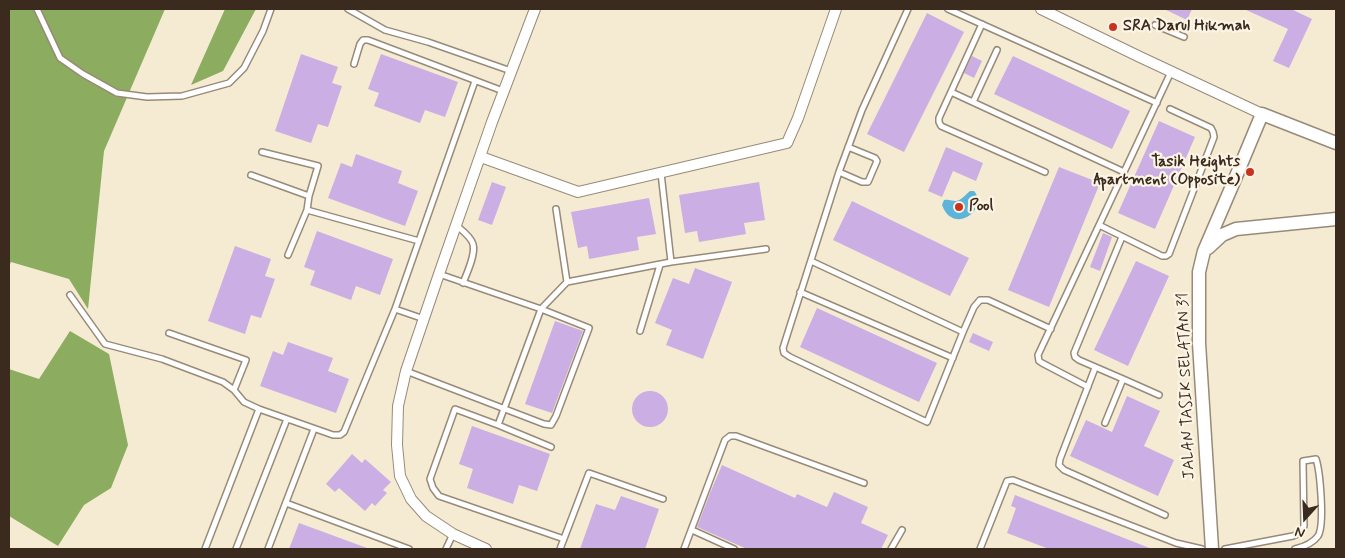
<!DOCTYPE html>
<html>
<head>
<meta charset="utf-8">
<style>
	body { margin:0 }
	#map { position:relative; width:1345px; height:558px; overflow:hidden; background:#f5ebd3; font-family:Mynerve,sans-serif }
	canvas { display:block }
	.frame { position:absolute; inset:0; border:10px solid #3b2a1e; pointer-events:none }
	.north { position:absolute; left:1280px; top:493px; width:50px; height:50px; -webkit-text-stroke:4px #fcf5e5; paint-order:stroke; rotate:200deg; font-size:14px; font-weight:700; line-height:20px; text-align:center; color:#3b2a1e }
	.north::after { content:''; display:block; margin:auto; width:18px; height:22px; background:#3b2a1e; clip-path:polygon(50% 0,100% 100%,50% 72%,0 100%) }
</style>
</head>
<body>
<div id="map">
<canvas width="1345" height="558"></canvas>
<div class="frame"></div>
<div class="north">N</div>
</div>
<script>
const ctx = document.querySelector('canvas').getContext('2d');
ctx.lineJoin = 'round';
function fillPath(path, color) { ctx.fillStyle = color; ctx.fill(path, 'evenodd'); }
function stroke(path, color, width, dash) { ctx.strokeStyle = color; ctx.lineWidth = width; ctx.lineCap = dash ? 'butt' : 'round'; ctx.setLineDash(dash || []); ctx.stroke(path); }
function label(font, color, halo, rows, align = 'center') {
  ctx.font = font + ' Mynerve,sans-serif'; ctx.lineWidth = 4.5; ctx.setLineDash([]); ctx.textBaseline = 'middle'; ctx.strokeStyle = halo; ctx.fillStyle = color; for (const [text, x, y, turn = 0] of rows) {
    ctx.save(); ctx.translate(x, y); ctx.rotate((+turn || 0) * Math.PI / 180); ctx.textAlign = isNaN(turn) ? turn : align; if (halo) ctx.strokeText(text, 0, 0); ctx.fillText(text, 0, 0); ctx.restore();
  }
}
const forest = new Path2D(`
	M9,9h156l-61,142 -16,158 -19,-30 -58,-17 -2,4z
	M225,9h31l-33,62 -32,14z
	M70,331l39,23 19,91 -17,43 -27,17 -26,41 -49,-30v-147l30,10z`);
const water = new Path2D(`
	M970,191h4c16,18 -21,45 -32,14l2,-5c5,-1 8,1 12,1 6,-1 10,-7 14,-10z`);
const building = new Path2D(`
	M1164,9h28l-5,11z
	M1244,9h47l21,10 -23,49 -16,-7 15,-32z
	M927,13l37,19 -60,120 -37,-18z
	M301,54l37,13 -6,16 10,3 -14,41 -10,-3 -7,19 -36,-12z
	M381,54l77,28 -13,35 -20,-7 -5,13 -46,-17 5,-13 -11,-4z
	M972,56l10,5 -8,17 -10,-5z
	M1013,56l117,55 -18,38 -118,-55z
	M1159,121l36,16 -40,92 -37,-16z
	M946,147l37,16 -7,18 -23,-10 -11,26 -14,-6z
	M356,154l46,17 -4,12 20,8 -13,35 -77,-28 13,-35 11,4z
	M1059,167l41,16 -51,124 -41,-17z
	M492,182l14,5 -14,38 -14,-5z
	M759,182l6,38 -21,3 2,11 -47,8 -2,-11 -12,2 -6,-38z
	M649,198l7,36 -19,3 2,13 -50,9 -2,-13 -9,2 -7,-36z
	M852,201l117,57 -19,38 -117,-56z
	M317,231l76,28 -13,36 -24,-9 -5,14 -41,-15 5,-14 -11,-4z
	M1103,233l9,4 -12,34 -10,-4z
	M235,246l36,13 -6,17 10,3 -14,39 -10,-3 -6,19 -37,-13z
	M1136,261l33,15 -41,90 -34,-16z
	M695,268l37,14 -29,77 -37,-14 6,-15 -17,-7 18,-45 16,6z
	M817,308l120,55 -18,39 -119,-55z
	M555,321l28,10 -31,82 -27,-9z
	M973,333l20,9 -4,9 -20,-9z
	M288,342l45,16 -5,13 21,8 -13,34 -76,-27 13,-35 10,4z
	M632 409a18 18 0 1 1 36 0a18 18 0 1 1-36 0Z
	M1127,396l33,15 -16,35 30,14 -16,36 -88,-40 16,-36 26,12z
	M472,426l78,28 -13,37 -18,-6 -6,19 -46,-16 6,-19 -14,-5z
	M352,454l10,9 3,-4 26,23 -8,8 4,3 -12,13 -3,-3 -7,8 -26,-23 -4,4 -9,-8z
	M722,465l73,33 2,-4 30,13 7,-15 34,15 -7,16 27,12 -7,14h-134l-50,-22 13,-34z
	M1015,495l137,54h-103l-42,-16 9,-25 -5,-2z
	M621,496l38,13 -14,40h-65l16,-45 19,6z
	M299,523l68,25v1h-78z`);
const service = new Path2D(`
	M37,9l23,49 23,16 34,19 30,4 35,-1 47,-13 15,-15 19,-37 8,-22
	M348,9l37,21 43,12 83,29
	M908,9l-46,101 -23,62 -56,176 1,5 6,4 137,65 36,-90
	M948,9l209,94
	M982,24l-43,94v4l2,4 104,46
	M1155,25l29,12
	M354,64l6,-20 3,-4h5l135,51
	M951,92l173,80
	M973,102l24,-52
	M262,152l56,14 -9,30
	M839,172l23,10h6l9,-21 -2,-3 -27,-11
	M661,173l10,89
	M251,175l58,21 -2,14 -19,45
	M556,209l11,73
	M307,210l112,31
	M1099,225l63,31h4l3,-2 45,-117 -1,-5 -2,-4 -41,-19
	M457,226c6,5 14,11 16,18 3,10 -6,29 -10,39
	M811,261l152,71 11,-25 6,-7h8l63,29
	M800,292l153,66
	M70,295l35,49 57,15 61,23 11,8 10,12 15,7 74,26h7l4,-3 51,-123 29,10
	M395,309l80,-228
	M640,331l20,-66
	M169,333l77,27 -12,30
	M1095,368l-35,91 -1,6 5,5 101,45
	M406,371l138,53 7,1 5,-9 33,-88 -48,-19 -102,-35
	M1123,379l36,16
	M1088,387l-46,-24 -3,-2 -1,-6 133,-283
	M1105,423l18,-44 -44,-19 -4,-3 -1,-4 48,-116
	M498,425l53,22
	M286,503l123,46
	M692,530l42,19
	M564,539l-125,-43 -6,-8 -3,-9 25,-70 43,16 43,-116 26,-27 104,-20 95,-13
	M205,549l54,-140
	M236,549l51,-130
	M268,549l46,-120
	M446,549l7,-15
	M560,549l29,-76 74,26
	M684,549l41,-109 5,-4h6l128,47
	M891,549l11,-19
	M980,549l27,-68 6,-1 163,63 26,6
	M1225,549l68,-13 7,-3 4,-7 -1,-65 13,-2c4,12 9,66 2,77 -5,7 -15,11 -23,13`);
const minor = new Path2D(`
	M1041,9l99,48 122,57
	M481,157l97,35 209,-49 11,-25 38,-109
	M486,549l-33,-15 -27,-18 -15,-17 -11,-23 -3,-31 1,-39 8,-35 33,-97 53,-152 43,-113`);
const tertiary = new Path2D(`
	M1208,248l14,-13 14,-6 100,-10
	M1212,549l-13,-206v-71l5,-21 28,-65 30,-72 74,29`);
const markers = [
	[1113,27,5,"#c8321e"],
	[1250,172,5,"#c8321e"],
	[959,207,5,"#c8321e"]
];
const poiNames = [
	["SRA Darul Hikmah",1123,27],
	["Tasik Heights",1240,163,"right"],
	["Apartment (Opposite)",1240,181,"right"],
	["Pool",969,207]
];
const streetNames = [
	["JALAN TASIK SELATAN 31",1187,386,-92]
];
fillPath(forest, '#8cac5f');
fillPath(water, '#5cb5d9');
fillPath(building, '#cbaee3');
stroke(service, '#988a78', 8);
stroke(minor, '#988a78', 12);
stroke(tertiary, '#988a78', 15);
stroke(service, '#fff', 5);
stroke(minor, '#fff', 10);
stroke(tertiary, '#fff', 12);
for (const [x, y, r, color] of markers) { const dot = new Path2D(); dot.arc(x, y, r, 0, 2 * Math.PI); ctx.fillStyle = color; ctx.fill(dot); stroke(dot, '#fcf5e5', 2); }
label('bold 16px', '#3b2a1e', '#fcf5e5', poiNames, 'left');
label('16px', '#3b2a1e', '#fcf5e5', streetNames);
</script>
</body>
</html>
